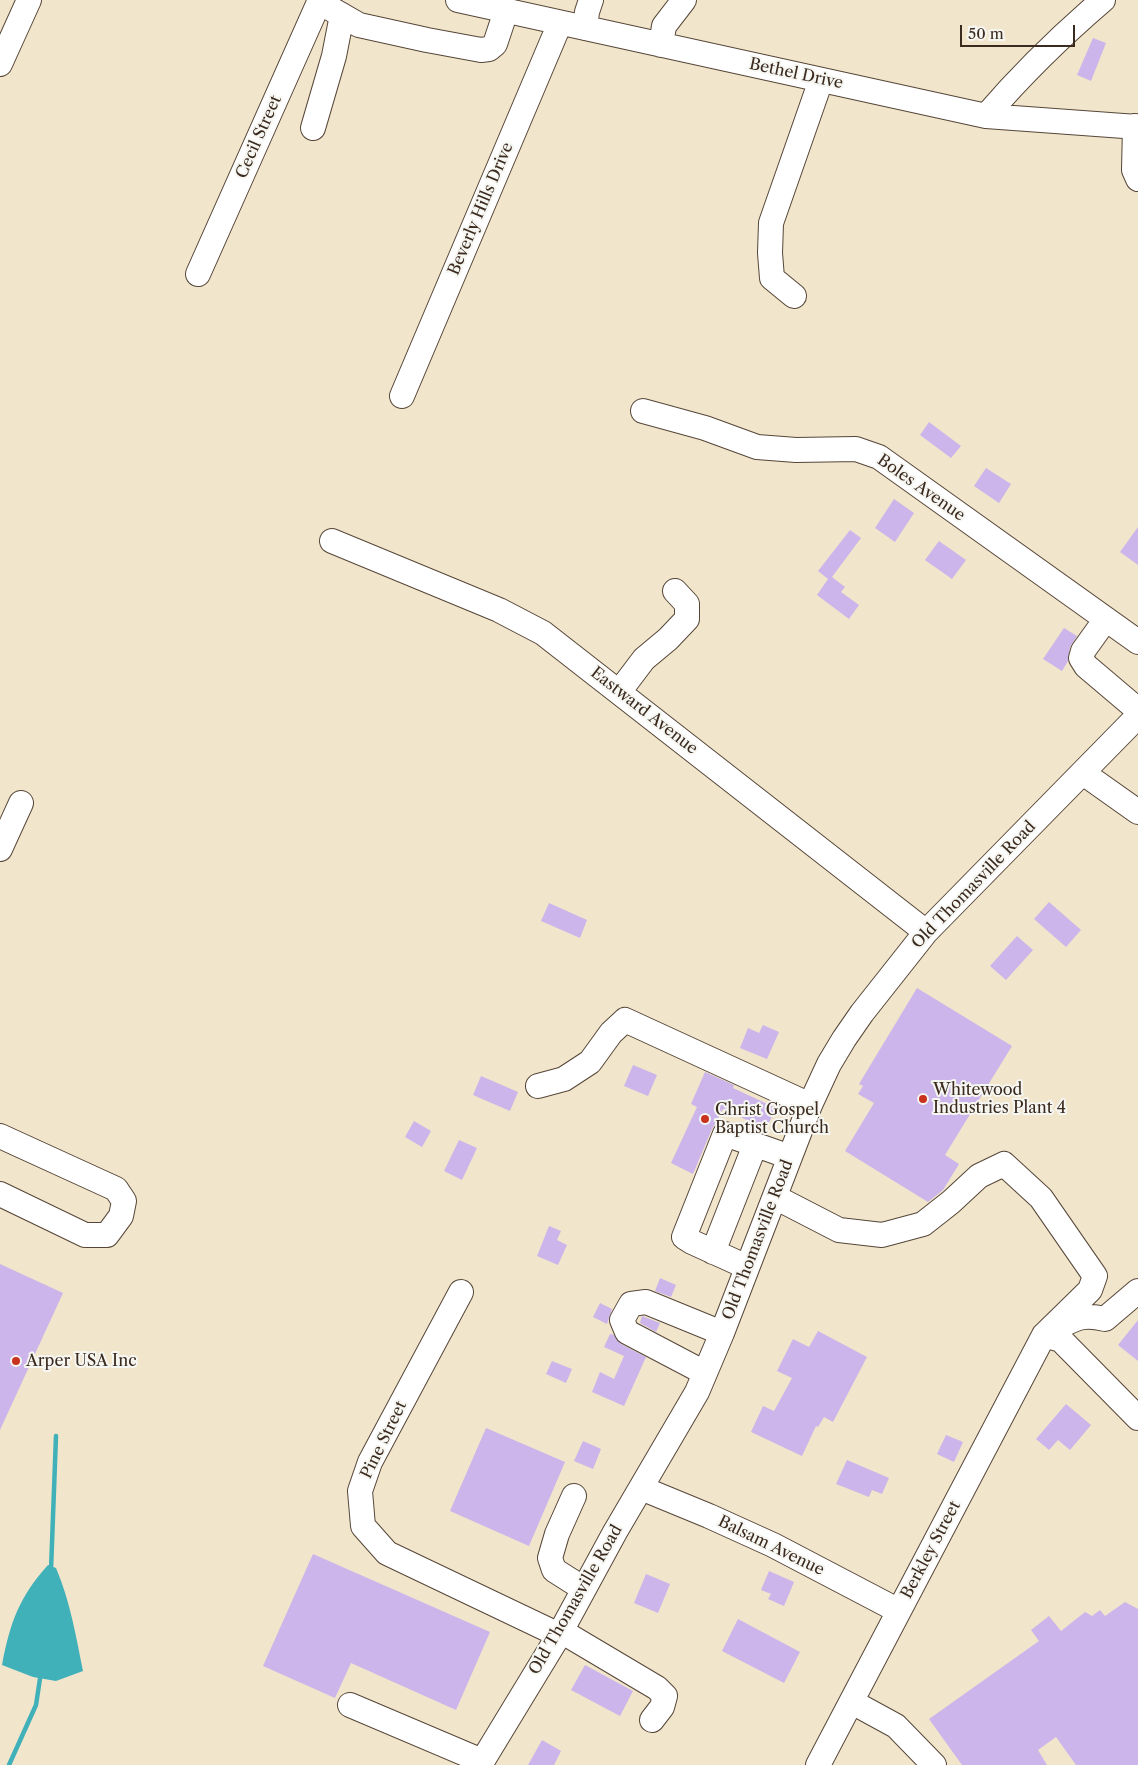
<!DOCTYPE html>
<html>
<head>
<meta charset="utf-8">
<style>
	body { margin:0 }
	#map { position:relative; width:1138px; height:1765px; overflow:hidden; background:#f1e5cc; font-family:"Libre Caslon Text",serif }
	canvas { display:block }
	.scale { position:absolute; left:960px; top:25px; width:115px; height:22px; box-sizing:border-box; border:2px solid #3b2a1e; border-top:0; padding-left:6px; font-size:15px; line-height:18px; white-space:nowrap; color:#3b2a1e; -webkit-text-stroke:4px #f6f6f2; paint-order:stroke }
</style>
</head>
<body>
<div id="map">
<canvas width="1138" height="1765"></canvas>
<div class="scale">50 m</div>
</div>
<script>
const ctx = document.querySelector('canvas').getContext('2d');
ctx.lineJoin = 'round';
function fillPath(path, color) { ctx.fillStyle = color; ctx.fill(path, 'evenodd'); }
function stroke(path, color, width, dash) { ctx.strokeStyle = color; ctx.lineWidth = width; ctx.lineCap = dash ? 'butt' : 'round'; ctx.setLineDash(dash || []); ctx.stroke(path); }
function label(font, color, halo, rows, align = 'center') {
  ctx.font = font + ' "Libre Caslon Text",serif'; ctx.lineWidth = 4; ctx.setLineDash([]); ctx.textBaseline = 'middle'; ctx.strokeStyle = halo; ctx.fillStyle = color; for (const [text, x, y, turn = 0] of rows) {
    ctx.save(); ctx.translate(x, y); ctx.rotate((+turn || 0) * Math.PI / 180); ctx.textAlign = isNaN(turn) ? turn : align; if (halo) ctx.strokeText(text, 0, 0); ctx.fillText(text, 0, 0); ctx.restore();
  }
}
const water = new Path2D(`
	M48,1565l8,3c14,33 20,68 27,103l-27,10 -23,-4 -31,-12c8,-42 17,-68 46,-100z`);
const stream = new Path2D(`
	M51,1570l5,-134
	M9,1765l27,-60 5,-33`);
const building = new Path2D(`
	M1093,38l13,5 -15,38 -14,-6z
	M929,422l32,24 -10,12 -31,-23z
	M986,468l25,16 -12,19 -25,-17z
	M894,499l20,14 -19,29 -20,-14z
	M1138,527v38l-18,-13z
	M850,530l11,8 -29,39 13,10 -4,5 18,13 -10,14 -32,-24 11,-16 -10,-8z
	M939,541l27,19 -14,19 -27,-19z
	M1064,628l13,8 -7,11 -2,14 -6,10 -19,-12z
	M1049,902l32,28 -15,17 -32,-28z
	M549,903l38,17 -7,18 -39,-17z
	M1017,936l16,14 -27,30 -16,-14z
	M917,988l95,58 -67,109 14,9 -16,26 -15,12 -83,-51 29,-48 -16,-9 5,-8 -4,-2z
	M763,1025l16,7 -12,27 -27,-11 8,-20 11,5z
	M633,1065l24,10 -9,21 -24,-10z
	M705,1072l29,13 -1,3 43,20 -10,21 -43,-20 -11,20 -19,45 -22,-11 26,-56 -6,-3z
	M481,1076l37,16 -8,19 -37,-16z
	M414,1121l17,10 -9,16 -17,-10z
	M459,1140l18,8 -15,32 -18,-9z
	M549,1226l12,5 -4,9 10,5 -9,20 -21,-9z
	M0,1264l63,29 -63,137z
	M660,1278l16,7 -5,12 -16,-6z
	M600,1303l12,6 -5,15 -14,-7z
	M642,1316l18,7 -4,9 -16,-9z
	M1138,1320v41l-20,-16z
	M818,1331l49,26 -34,65 -9,-5 -6,10 -2,-1 -14,30 -51,-24 12,-26 11,5 18,-33 -15,-7 16,-32 16,8z
	M610,1334l4,1 7,9 25,13 -22,49 -32,-14 8,-20 14,7 10,-23 -20,-9z
	M552,1361l20,8 -6,14 -20,-9z
	M1066,1404l25,21 -21,25 -12,-10 -9,10 -13,-11z
	M486,1428l79,34 -36,84 -79,-35z
	M946,1435l17,7 -9,20 -17,-8z
	M583,1441l18,8 -8,20 -19,-8z
	M847,1460l42,18 -7,16 -10,-4 -3,7 -33,-13z
	M313,1554l177,78 -34,78 -105,-47 -16,35 -72,-32z
	M769,1571l25,11 -10,24 -16,-7 3,-5 -10,-4z
	M646,1574l24,10 -12,29 -24,-10z
	M1125,1602l13,7v156h-62l-20,-28 -18,13 9,15h-85l-33,-46 110,-78 -8,-11 18,-14 12,15 24,-19 7,4 8,-6 5,6z
	M738,1619l62,33 -16,31 -62,-32z
	M585,1665l48,26 -13,25 -49,-26z
	M542,1740l19,11 -7,14h-26z`);
const minor = new Path2D(`
	M458,0l528,116 152,11
	M319,2l40,23 68,15 54,10 8,-1 6,-5 11,-33
	M585,28l2,-16 4,-12
	M661,45l3,-19 20,-26
	M0,64l29,-64
	M986,116c36,-42 75,-80 117,-116
	M1135,126l-1,44 4,9
	M313,128l21,-72 8,-41
	M198,274l122,-274
	M794,296l-22,-18 -2,-25 1,-30 50,-143
	M402,396l158,-373
	M643,411l62,17 52,19 39,3 60,-1 23,8 259,185
	M332,541l167,69 44,23 383,299
	M1106,619l-23,32 -2,7 5,8 52,44
	M619,692l25,-33 24,-20 19,-20v-15l-12,-13
	M1083,773l55,39
	M0,849l21,-46
	M538,1086l26,-7 26,-17 21,-29 14,-13 185,85
	M0,1136l116,53 8,12 -3,15 -14,19h-22l-85,-41
	M775,1197l64,33 43,5 41,-11 28,-22 28,-26 25,-12 37,34 54,78 -5,14 -46,45 -226,430
	M713,1252l42,-107
	M747,1267l-55,-25 -8,-5 41,-103 65,23
	M461,1292l-91,170 -10,29 3,35 24,27 172,82
	M1059,1327c18,-10 26,-13 46,-8l33,-28
	M1044,1335l17,5 77,78
	M705,1373l-78,-41 -5,-12 9,-16 15,-2 76,31
	M641,1488l68,28 64,29 126,66
	M574,1496l-17,38 -7,24 4,12 30,19
	M561,1631l96,57 8,8 -3,11 -10,13
	M852,1702l44,24 38,39
	M350,1705l132,56
	M480,1765l79,-130 56,-103 82,-140 25,-59 88,-228 19,-41 15,-25 18,-26 64,-81 212,-216`);
const markers = [
	[923,1099,5,"#c8321e"],
	[705,1119,5,"#c8321e"],
	[16,1361,5,"#c8321e"]
];
const streetNames = [
	["Bethel Drive",796,74,12],
	["Cecil Street",259,137,-66],
	["Beverly Hills Drive",481,209,-67],
	["Boles Avenue",921,488,35],
	["Eastward Avenue",644,711,38],
	["Old Thomasville Road",974,885,-46],
	["Old Thomasville Road",758,1240,-69],
	["Pine Street",384,1440,-64],
	["Balsam Avenue",771,1546,26],
	["Berkley Street",931,1550,-62],
	["Old Thomasville Road",576,1600,-60]
];
const poiNames = [
	["Whitewood",933,1090],
	["Industries Plant 4",933,1108],
	["Christ Gospel",715,1110],
	["Baptist Church",715,1128],
	["Arper USA Inc",26,1361]
];
fillPath(water, '#40b0b9');
stroke(stream, '#40b0b9', 4.5);
fillPath(building, '#ccb5ea');
stroke(minor, '#564638', 26);
stroke(minor, '#fff', 24);
for (const [x, y, r, color] of markers) { const dot = new Path2D(); dot.arc(x, y, r, 0, 2 * Math.PI); ctx.fillStyle = color; ctx.fill(dot); stroke(dot, '#f6f6f2', 2); }
label('16px', '#3b2a1e', '#f6f6f2', streetNames);
label('16px', '#3b2a1e', '#f6f6f2', poiNames, 'left');
</script>
</body>
</html>
